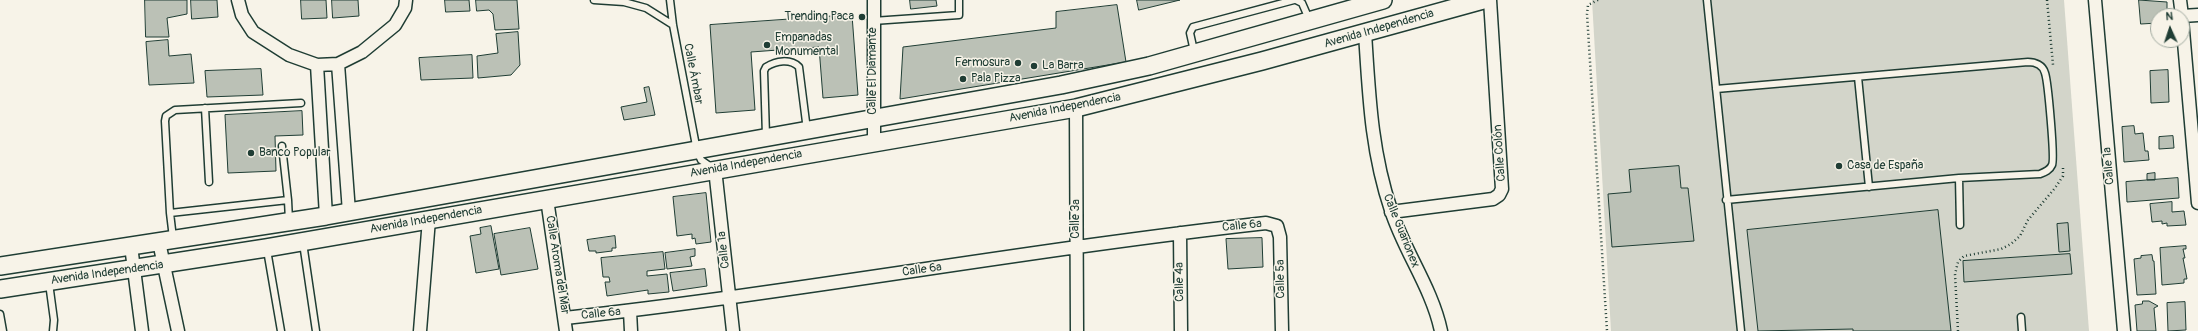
<!DOCTYPE html>
<html>
<head>
<meta charset="utf-8">
<style>
	body { margin:0 }
	#map { position:relative; width:2198px; height:331px; overflow:hidden; background:#f7f3e8; font-family:Pangolin,sans-serif }
	canvas { display:block }
	.north { position:absolute; left:2150px; top:8px; width:40px; height:40px; box-sizing:border-box; background:#f7f3e8; border:1px solid #a1aaa0; border-radius:50%; rotate:357deg; font-size:11px; font-weight:700; line-height:16px; text-align:center; color:#1f3d34 }
	.north::after { content:''; display:block; margin:auto; width:14px; height:18px; background:#1f3d34; clip-path:polygon(50% 0,100% 100%,50% 72%,0 100%) }
</style>
</head>
<body>
<div id="map">
<canvas width="2198" height="331"></canvas>
<div class="north">N</div>
</div>
<script>
const ctx = document.querySelector('canvas').getContext('2d');
ctx.lineJoin = 'round';
function fillPath(path, color) { ctx.fillStyle = color; ctx.fill(path, 'evenodd'); }
function stroke(path, color, width, dash) { ctx.strokeStyle = color; ctx.lineWidth = width; ctx.lineCap = dash ? 'butt' : 'round'; ctx.setLineDash(dash || []); ctx.stroke(path); }
function label(font, color, halo, rows, align = 'center') {
  ctx.font = font + ' Pangolin,sans-serif'; ctx.lineWidth = 3; ctx.setLineDash([]); ctx.textBaseline = 'middle'; ctx.strokeStyle = halo; ctx.fillStyle = color; for (const [text, x, y, turn = 0] of rows) {
    ctx.save(); ctx.translate(x, y); ctx.rotate((+turn || 0) * Math.PI / 180); ctx.textAlign = isNaN(turn) ? turn : align; if (halo) ctx.strokeText(text, 0, 0); ctx.fillText(text, 0, 0); ctx.restore();
  }
}
const green = new Path2D(`
	M1592,0h472l25,331h-478z`);
const building = new Path2D(`
	M145,0h42v14l-20,4 2,19h-23z
	M191,0h26l1,17 -26,2z
	M301,0h25l1,18 -25,1z
	M332,0h26l1,16 -26,2z
	M445,0h24l1,11 -24,1z
	M476,0h41l2,29 -24,1 -2,-16 -4,-4 -12,1z
	M910,0h26l1,6 -26,3z
	M1137,0h43l-41,10z
	M2139,0l28,2v13l-9,1v7l-17,1z
	M1117,5l9,57 -226,37 3,-52 153,-19v-16z
	M852,15l6,80 -35,3 -4,-51 -68,5 4,58 -39,3 -6,-88z
	M518,32l2,33 -9,10 -33,3 -1,-22 21,-3 -2,-19z
	M168,40l1,16 22,-2 3,29 -45,2 -3,-43z
	M472,55l1,23 -52,2 -2,-22z
	M261,69l2,26 -56,2 -2,-26z
	M2168,70l1,32 -18,1 -1,-32z
	M649,87l6,28 -31,5 -3,-13 26,-5 -3,-14z
	M302,111l1,24 -28,1 1,35 -48,2 -3,-58z
	M2134,126l1,8 8,-1 2,18h3l1,9 -25,2 -2,-35z
	M2173,136l1,12 -15,1v-12z
	M1679,166l2,22h7l6,53 -82,6 -4,-53 23,-2 -2,-22z
	M2155,173v7h-8v-6z
	M2178,178l1,20 -52,4 -1,-20z
	M706,193l5,49 -15,2 -1,-6 -3,1v-5l-15,2 -4,-39z
	M2172,202v10l12,-1 2,14 -19,1v-3l-5,1v-3l-10,1 -2,-18z
	M1938,210l13,121h-98v-2l-95,2 -11,-101z
	M2068,223l2,28 -11,1 -2,-28z
	M491,226l8,43 -23,4 -6,-37 11,-2 -1,-6z
	M530,228l8,41 -37,6 -7,-41z
	M615,236l1,12h-4v3l-16,2v-2h-7l-2,-11z
	M1262,238l1,29 -35,2 -2,-30z
	M2186,246v3h-3l2,9h-2l4,21h-3v4l-22,2 -2,-37z
	M695,249v7l-5,1 2,9 -25,3 -2,-16z
	M663,252l2,17 -18,2v5l20,-2 2,18 -21,2v-4l-41,6 -2,-14h5l-1,-5h-6l-2,-19z
	M2070,254l2,20 -108,8 -1,-21z
	M2152,255l1,6h1l2,33 -19,1 -3,-36 7,-1v-2z
	M705,269l2,17 -34,5 -3,-18z
	M2143,301h6l9,5 -4,2 2,23h-19l-2,-26 7,-1z
	M2185,302l1,28 -18,1 -1,-28z`);
const path = new Path2D(`
	M1598,0l-10,5 -1,9 20,317
	M2047,0l6,65
	M1958,331l-3,-57 3,-12 6,-6 37,-7 10,-5 9,-8 8,-16 27,-32 8,-12v-9`);
const lane = new Path2D(`
	M594,0l30,2 22,6 27,17
	M670,0l3,25 24,126 4,9 10,7
	M1296,0l6,3 7,16
	M1707,0l34,331
	M873,21l86,-6v-15
	M1194,51l-4,-18 3,-6 101,-27
	M1858,77l11,110
	M1716,89l312,-27c7,0 15,3 17,11 3,9 10,86 7,92 -2,5 -7,7 -12,9l-81,4 -233,22
	M205,108l4,74
	M766,136l-2,-65 2,-4c10,-6 24,-9 33,0l8,63
	M1959,178l1,47
	M288,200l1,21
	M170,213l-5,-92 1,-5 9,-6 126,-7
	M173,238l-3,-25 118,-13 -6,-54
	M303,243l13,88
	M267,250l14,81
	M49,283l5,37 -1,11
	M0,314l3,17
	M2021,317l1,14`);
const street = new Path2D(`
	M238,0l4,15 11,17 36,23 28,10 21,-1 24,-12 33,-27 10,-17 1,-8
	M2095,0l29,331
	M2180,0l2,16
	M2182,16l16,-1
	M2182,19l16,184
	M1365,33c4,61 6,118 26,177 13,41 41,78 50,121
	M338,64l11,148
	M317,65l9,151
	M1076,108l1,223
	M874,142v-142
	M715,169l18,162
	M547,199l19,132
	M1391,212l102,-13 6,-4 3,-6 -12,-189
	M1180,233l1,98
	M159,242l19,89
	M131,246l11,85
	M630,311l1,20
	M565,318c235,-26 467,-69 701,-95l11,3 3,11 2,94
	M420,331l9,-112`);
const secondary = new Path2D(`
	M0,266l326,-50 735,-131 88,-19 234,-66
	M0,289l266,-41 810,-140 186,-47 221,-61`);
const markers = [
	[862,17,4,"#1f3d34"],
	[767,45,4,"#1f3d34"],
	[1018,63,4,"#1f3d34"],
	[1034,66,4,"#1f3d34"],
	[963,79,4,"#1f3d34"],
	[251,153,4,"#1f3d34"],
	[1839,166,4,"#1f3d34"]
];
const poiNames = [
	["Trending Paca",854,17,"right"],
	["Empanadas",775,38],
	["Monumental",775,52],
	["Fermosura",1010,63,"right"],
	["La Barra",1042,66],
	["Pala Pizza",971,79],
	["Banco Popular",259,153],
	["Casa de España",1847,166]
];
const streetNames = [
	["Avenida Independencia",1379,29,-16],
	["Calle El Diamante",873,71,-90],
	["Calle Ámbar",693,74,79],
	["Avenida Independencia",1065,108,-11],
	["Calle Colón",1500,153,-94],
	["Avenida Independencia",746,164,-10],
	["Calle 1a",2109,166,-95],
	["Calle 3ª",1076,219,-90],
	["Avenida Independencia",426,220,-10],
	["Calle 6ª",1242,226,-6],
	["Calle Guarionex",1401,231,68],
	["Calle 1ª",724,250,-96],
	["Calle Aroma del Mar",557,265,81],
	["Calle 6ª",922,270,-8],
	["Avenida Independencia",107,273,-8],
	["Calle 5ª",1281,279,-91],
	["Calle 4ª",1180,282,-91],
	["Calle 6ª",601,314,-6]
];
fillPath(green, '#d3d5ca');
fillPath(building, '#bbc1b6');
stroke(building, '#1f3d34', 1);
stroke(lane, '#1f3d34', 9);
stroke(street, '#1f3d34', 15);
stroke(secondary, '#1f3d34', 20);
stroke(path, '#1f3d34', 2.5, [1, 3]);
stroke(lane, '#f7f3e8', 6);
stroke(street, '#f7f3e8', 12);
stroke(secondary, '#f7f3e8', 17);
for (const [x, y, r, color] of markers) { const dot = new Path2D(); dot.arc(x, y, r, 0, 2 * Math.PI); ctx.fillStyle = color; ctx.fill(dot); stroke(dot, '#f7f3e8', 1.5); }
label('12px', '#1f3d34', '#f7f3e8', poiNames, 'left');
label('12px', '#1f3d34', '#f7f3e8', streetNames);
</script>
</body>
</html>
